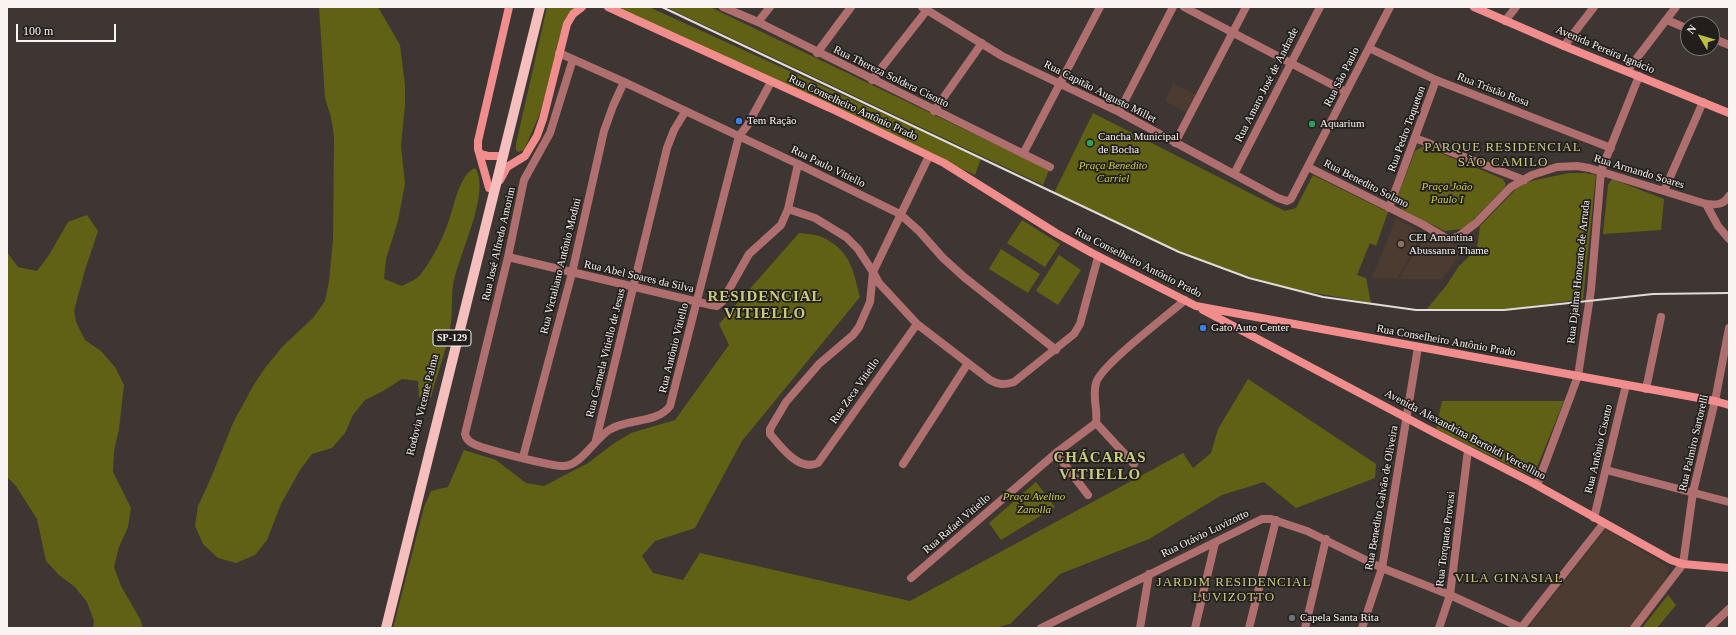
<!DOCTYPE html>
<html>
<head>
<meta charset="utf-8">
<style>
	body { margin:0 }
	#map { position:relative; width:1736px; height:635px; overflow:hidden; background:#3e3632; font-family:Georgia,serif }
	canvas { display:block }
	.frame { position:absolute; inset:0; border:8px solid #f9f4f1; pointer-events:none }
	.north { position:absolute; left:1680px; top:16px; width:40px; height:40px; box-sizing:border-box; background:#221e1c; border:1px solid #787471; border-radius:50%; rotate:308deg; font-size:11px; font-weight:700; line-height:16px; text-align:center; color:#f9f4f1 }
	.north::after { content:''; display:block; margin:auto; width:14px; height:18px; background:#bfbe41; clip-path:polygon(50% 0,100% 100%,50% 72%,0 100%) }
	.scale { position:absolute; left:16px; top:24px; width:100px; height:18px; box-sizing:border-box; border:2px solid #f9f4f1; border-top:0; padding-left:5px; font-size:12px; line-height:14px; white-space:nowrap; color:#f9f4f1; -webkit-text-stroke:3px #221e1c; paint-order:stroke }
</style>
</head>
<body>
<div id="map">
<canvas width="1736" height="635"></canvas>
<div class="frame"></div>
<div class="north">N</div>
<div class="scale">100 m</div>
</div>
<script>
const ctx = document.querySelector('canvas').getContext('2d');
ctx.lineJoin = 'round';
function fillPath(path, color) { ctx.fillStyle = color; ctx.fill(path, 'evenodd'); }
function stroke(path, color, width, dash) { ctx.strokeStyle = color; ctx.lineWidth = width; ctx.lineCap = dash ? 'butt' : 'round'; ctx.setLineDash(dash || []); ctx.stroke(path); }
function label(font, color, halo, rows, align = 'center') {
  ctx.font = font + ' Georgia,serif'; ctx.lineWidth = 3.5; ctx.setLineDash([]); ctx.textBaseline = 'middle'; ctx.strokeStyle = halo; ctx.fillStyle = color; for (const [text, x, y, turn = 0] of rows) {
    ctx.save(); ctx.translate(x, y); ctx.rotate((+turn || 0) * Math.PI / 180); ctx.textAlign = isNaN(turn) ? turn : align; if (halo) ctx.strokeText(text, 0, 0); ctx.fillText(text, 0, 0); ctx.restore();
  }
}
const education = new Path2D(`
	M1173,83l23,12 -9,18 -22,-12z
	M1396,218l26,16 -24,44h-26z
	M1426,232l30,14h10l-24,33h-43z
	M1606,529l64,39 -9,19 -33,41h-97v-4z`);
const green = new Path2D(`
	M319,7h59l22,38 5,40v20l-4,41 4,38 -7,37 -12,38 -2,20 18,7c5,-3 14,-6 18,-11 12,-15 22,-35 28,-52 6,-15 11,-49 27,-55 17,23 -18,90 -22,118 -2,14 0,28 -3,43 -4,23 -13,45 -19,68h-12l-1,-16 -16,-2 -19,12 -18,9 -12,15 -8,18 -13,15 -20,6 -12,16 -19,34 -14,36 -12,15 -19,8 -18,-5 -15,-14 -8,-18 3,-20 13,-28 22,-55 20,-37 12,-18 18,-22 30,-28 12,-17 4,-20 4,-41 1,-103 -3,-20 -6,-19z
	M547,7h28l-8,9 -28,100 -15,34 -6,2 -2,-2v-6z
	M615,7h34l332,151 -6,17z
	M666,7h44l339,163 -6,15z
	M1093,113l192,98 11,-3 17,-33 75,37 -12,34 -6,-3 -13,32 9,3 5,25 -79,-14 -62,-18 -60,-24 -116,-54z
	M1422,147h4l77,32 3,5 -1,3 -37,38 -7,4 -16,2 -42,-21 -6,-7 1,-7 17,-45z
	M1569,173h16l11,2 -13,124 -77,11h-80l20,-24 13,-20 18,-17 3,-23 36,-37 10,-6 9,-3z
	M1612,179l52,20 -3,31 -58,4 5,-49z
	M87,215l11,16 -13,39 -11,41 2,11 9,18 16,11 14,16 9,18 -5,44 -5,22 -1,21 18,36 -3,19 -9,20 -5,20 7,19 19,33 3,9h-50l1,-7 -7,-19 -12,-15 -16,-12 -13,-14 -9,-42 -21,-33 -9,-9v-225l11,15 19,4 12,-16 19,-33z
	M1022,220l38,24 -15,23 -38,-24z
	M799,233c8,1 18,1 25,5 27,14 29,32 36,59l-118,144 -47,87 -40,13 -13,15 11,17 30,7 17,-27 210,48 273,-148 10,15 18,-15 7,-24 30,-50 128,85 -1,14 -79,30 -32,-26 -42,13 -73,44 -89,35 -50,50 -15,4h-602l31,-121 7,-16 17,-4 16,-37 32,10 30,23 18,3 44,-23 25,-19 18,-11 44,-13 54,-75 -10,-21z
	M1001,249l39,25 -12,19 -39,-24z
	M1059,255l22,15 -23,35 -22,-14z
	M1442,401h122l-31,76 -97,-48z
	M1036,482l19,25 -54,33 -12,-17z
	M1668,595l8,10 -19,23h-15z`);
const street = new Path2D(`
	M723,7l35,15 292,145
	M922,7l80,49 117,56 159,86 9,3 4,-2 99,-192
	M1184,7l162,85
	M1667,20l21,9
	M1505,21l11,-14
	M758,22l12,-15
	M1712,38l17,7
	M1564,46l30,-39
	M1369,48l67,32 175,68
	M559,53l65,29 174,82 102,50 19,17 24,27 21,19 92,73
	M817,53l34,-46
	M573,59l-23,74 -26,47 -16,77 -43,177c1,4 3,7 7,9 10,6 82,24 92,23 17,-1 31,-27 45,-36 18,-12 48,-6 61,-24l69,-270 8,-10 24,-44
	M1627,71l49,-64
	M872,80l55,-70
	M934,111l48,-68
	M1119,112l54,-105
	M1415,138l109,42
	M1175,143l71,-136
	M1023,154l77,-147
	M1308,167l114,57 24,14 5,1 8,-3 17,-13 35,-36 21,-12 25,-8 20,-1 12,2 117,36c10,1 18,1 23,-8
	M1234,174l86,-167
	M1664,191l39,-89
	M1706,204l12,22 11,13
	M1389,208l47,-128
	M788,209l27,9 31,19 12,12 15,23 6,11 38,41 73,56c9,5 14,5 24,2l60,-48 6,-10 18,-67
	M508,257l203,48 6,1 5,-4 27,-48 32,-29 7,-16 10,-45
	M917,324l-99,139c-19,9 -37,-16 -48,-29v-5l16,-27 33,-38 34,-29 6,-8 11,-25 3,-30 56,-116
	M1646,389l15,-72
	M1096,423l38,41
	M596,440l71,-292 7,-18 11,-18
	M1056,453l32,42
	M523,457l49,-184 32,-142 9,-25 11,-24
	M903,464l65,-101
	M1606,470l123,32
	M1537,485l41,-109 13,-86 10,-119 38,-95
	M1594,518l32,-133
	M911,578l145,-125 40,-30c2,-13 -4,-27 0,-40 5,-18 71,-67 89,-83
	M1041,628l221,-109h9l36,12 75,37 68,27 72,33
	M1140,628l9,-54
	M1195,628l20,-85
	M1249,628l27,-108
	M1305,628l21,-89
	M1362,628l20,-60 36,-221
	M1439,628l11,-33 18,-145
	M1521,628l83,-105
	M1634,628l49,-64 10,-72 22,-91 14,-73
	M1709,628l20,-19`);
const secondary = new Path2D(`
	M608,7l222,101 114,55 112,70 36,20 104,53 519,95 14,4
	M1474,7l90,39 165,67
	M480,154l8,2h9
	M500,180l7,-13 18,-11 12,-20 6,-17 24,-95 6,-10 9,-7
	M489,188l-11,-39v-8l31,-134
	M1203,310l232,123 96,49 140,78 12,4 46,4`);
const primary = new Path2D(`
	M386,628l154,-621`);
const rail = new Path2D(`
	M662,7l517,245 70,26 74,19 93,13h88l149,-16 76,-1`);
const markers = [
	[739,121,4,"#3f7fe0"],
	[1312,124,4,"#2e9e5b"],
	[1090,143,4,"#2e9e5b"],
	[1401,244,4,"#8d6e63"],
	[1203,328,4,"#3f7fe0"],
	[1292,618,4,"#6b7280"]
];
const shields = [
	[452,338,38]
];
const shieldNames = [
	["SP-129",452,338]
];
const streetNames = [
	["Avenida Pereira Ignácio",1605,50,23],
	["Rua Thereza Soldera Cisotto",891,77,26],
	["Rua São Paulo",1342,77,-63],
	["Rua Amaro José de Andrade",1267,85,-63],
	["Rua Tristão Rosa",1493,90,21],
	["Rua Capitão Augusto Millet",1100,92,27],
	["Rua Conselheiro Antônio Prado",853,108,25],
	["Rua Pedro Toqueton",1407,129,-70],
	["Rua Paulo Vitiello",828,167,26],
	["Rua Armando Soares",1639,172,17],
	["Rua Benedito Solano",1366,184,27],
	["Rua José Alfredo Amorim",499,244,-77],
	["Rua Conselheiro Antônio Prado",1138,263,27],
	["Rua Victaliano Antônio Modini",561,266,-76],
	["Rua Djalma Honorato de Arruda",1579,272,-84],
	["Rua Abel Soares da Silva",639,277,13],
	["Rua Conselheiro Antônio Prado",1446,341,10],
	["Rua Antônio Vitiello",674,348,-76],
	["Rua Carmela Vitiello de Jesus",606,353,-76],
	["Rua Zeca Vitiello",855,391,-55],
	["Rodovia Vicente Palma",423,405,-76],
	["Avenida Alexandrina Bertoldi Vercellino",1465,435,28],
	["Rua Palmiro Sartorelli",1694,443,-77],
	["Rua Antônio Cisotto",1599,449,-77],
	["Rua Benedito Galvão de Oliveira",1382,498,-80],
	["Rua Rafael Vitiello",957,524,-41],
	["Rua Otávio Luvizotto",1205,534,-26],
	["Rua Torquato Provasi",1446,539,-83]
];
const poiNames = [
	["Tem Ração",747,121],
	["Aquarium",1320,124],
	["Cancha Municipal",1098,137],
	["de Bocha",1098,150],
	["CEI Amantina",1409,238],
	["Abussanra Thame",1409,251],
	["Gato Auto Center",1211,328],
	["Capela Santa Rita",1300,618]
];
const parkNames = [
	["Praça Benedito",1113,166],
	["Carriel",1113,179],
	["Praça João",1447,187],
	["Paulo I",1447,200],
	["Praça Avelino",1034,497],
	["Zanolla",1034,510]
];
const quarterNames = [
	["PARQUE RESIDENCIAL",1503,148],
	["SÃO CAMILO",1503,163],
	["VILA GINASIAL",1509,579],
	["JARDIM RESIDENCIAL",1234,583],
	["LUVIZOTTO",1234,598]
];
const districtNames = [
	["RESIDENCIAL",765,297],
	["VITIELLO",765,314],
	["CHÁCARAS",1100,458],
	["VITIELLO",1100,475]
];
fillPath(education, '#4c3b30');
fillPath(green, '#606114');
stroke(street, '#af6f6f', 8);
stroke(secondary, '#f28d8e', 8);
stroke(primary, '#f5bfbe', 10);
stroke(rail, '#e1dcd9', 2);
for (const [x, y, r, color] of markers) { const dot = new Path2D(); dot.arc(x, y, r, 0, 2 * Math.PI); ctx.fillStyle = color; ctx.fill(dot); stroke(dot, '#221e1c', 1.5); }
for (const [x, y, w] of shields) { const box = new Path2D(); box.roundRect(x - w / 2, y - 8, w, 16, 3); ctx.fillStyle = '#221e1c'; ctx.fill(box); stroke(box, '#f9f4f1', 1); }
label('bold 10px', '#f9f4f1', null, shieldNames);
label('11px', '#f9f4f1', '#221e1c', streetNames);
label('11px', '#f9f4f1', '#221e1c', poiNames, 'left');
label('italic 11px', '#ccce4b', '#221e1c', parkNames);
ctx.letterSpacing = '1px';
label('13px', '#c9cb7d', '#221e1c', quarterNames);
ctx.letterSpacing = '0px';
ctx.letterSpacing = '1px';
label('bold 15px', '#c9cb7d', '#221e1c', districtNames);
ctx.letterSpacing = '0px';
</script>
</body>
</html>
